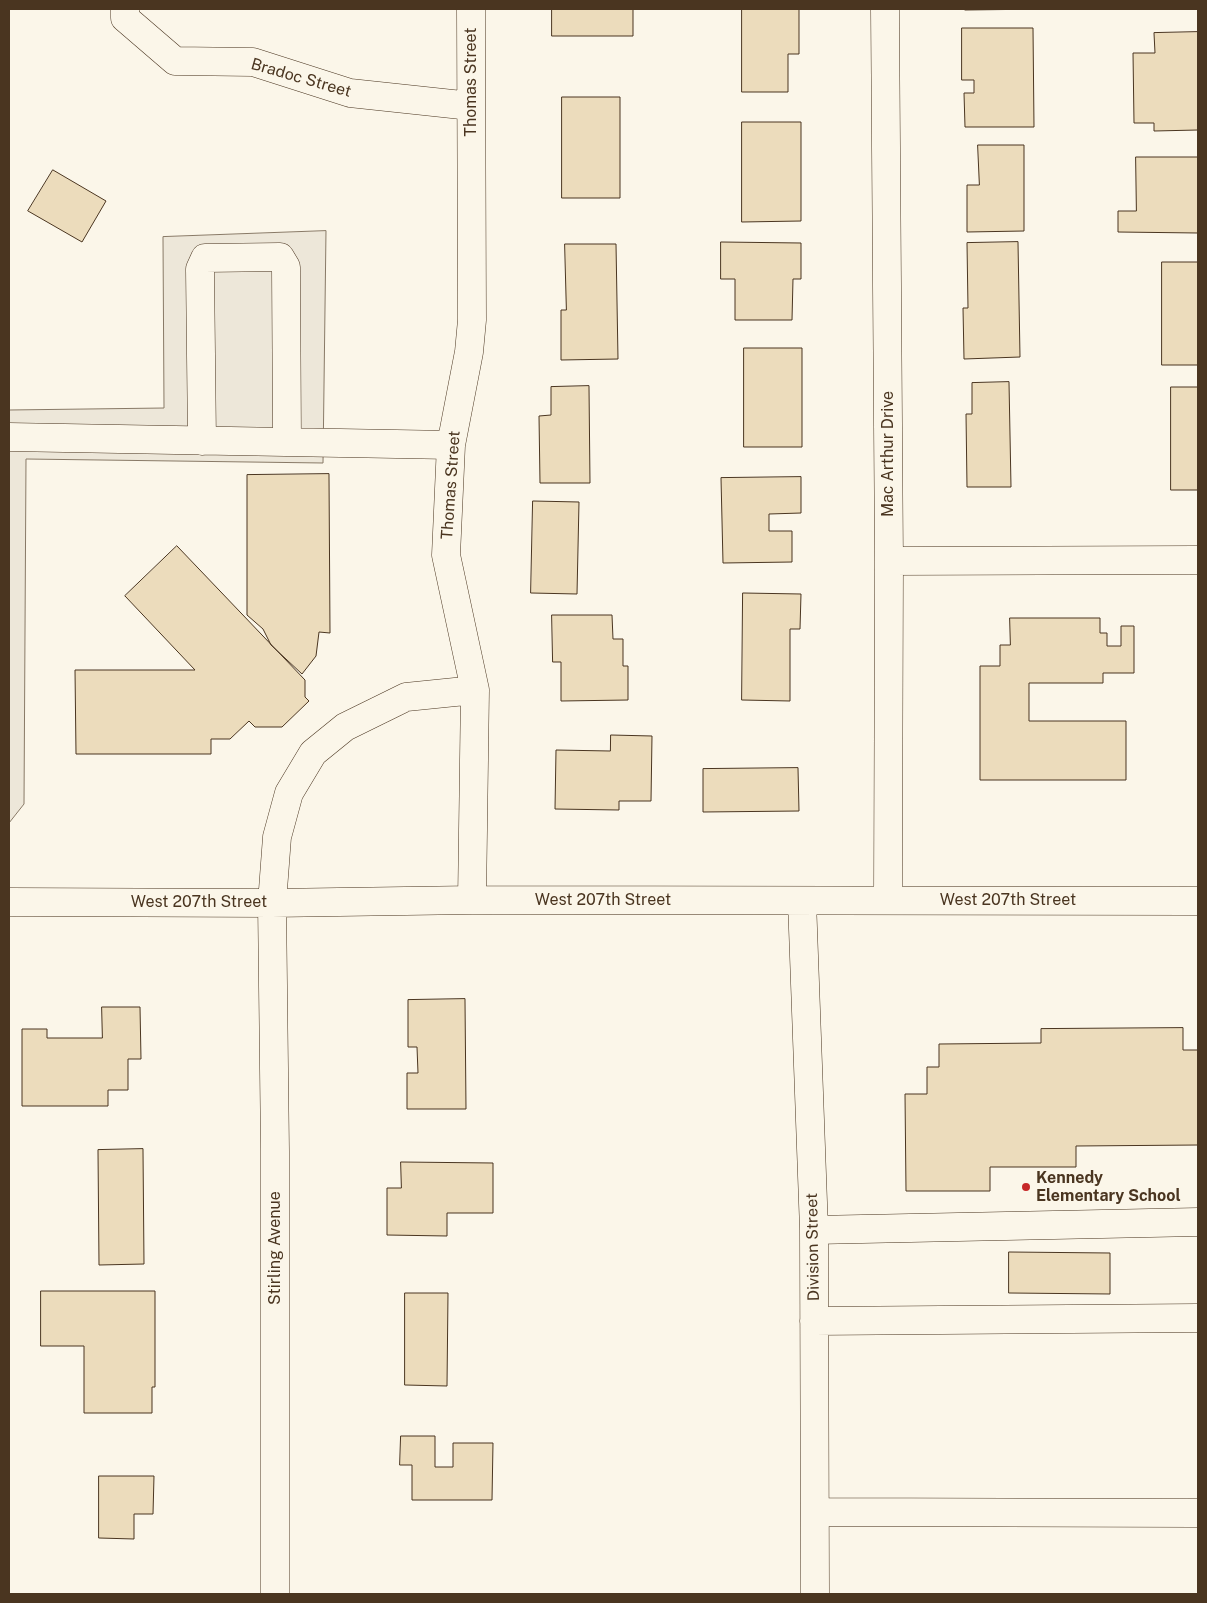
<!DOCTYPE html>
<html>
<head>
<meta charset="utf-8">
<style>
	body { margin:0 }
	#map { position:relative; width:1207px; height:1603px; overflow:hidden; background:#fbf6e9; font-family:"Public Sans",sans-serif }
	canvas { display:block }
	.frame { position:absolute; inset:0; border:10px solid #4a3520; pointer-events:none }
</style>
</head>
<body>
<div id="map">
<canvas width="1207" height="1603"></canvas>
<div class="frame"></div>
</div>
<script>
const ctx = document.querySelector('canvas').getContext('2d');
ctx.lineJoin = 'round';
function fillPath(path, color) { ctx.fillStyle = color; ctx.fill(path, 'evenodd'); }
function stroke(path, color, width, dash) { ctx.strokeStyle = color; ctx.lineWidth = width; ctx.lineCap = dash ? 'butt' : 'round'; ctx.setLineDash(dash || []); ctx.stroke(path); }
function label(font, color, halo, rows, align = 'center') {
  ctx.font = font + ' "Public Sans",sans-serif'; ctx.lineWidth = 4; ctx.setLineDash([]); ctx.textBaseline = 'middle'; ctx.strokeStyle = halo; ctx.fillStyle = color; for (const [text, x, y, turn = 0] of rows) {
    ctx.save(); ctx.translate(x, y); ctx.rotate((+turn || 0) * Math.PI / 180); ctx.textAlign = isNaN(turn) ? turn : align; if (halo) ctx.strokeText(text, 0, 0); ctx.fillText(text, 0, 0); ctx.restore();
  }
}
const parking = new Path2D(`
	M326,231l-3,232 -297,-4 -2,345 -15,19v-413l155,-2 -1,-171z`);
const building = new Path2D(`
	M552,9h81v27h-81z
	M742,9h57v45h-11v38h-46z
	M965,9h82l-82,1z
	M962,28h71l1,99h-69l-1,-34h10v-13h-12z
	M1198,32v98l-44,1v-8h-20l-1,-70h22l-1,-20z
	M562,97h58v101h-58z
	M742,122h59v99l-59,1z
	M978,145h46v86l-57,1v-47h12z
	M1136,157h62v76l-80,-1v-21h18z
	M53,170l53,31 -24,41 -54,-31z
	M721,242l80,1v36h-8l-1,41h-57v-41h-14z
	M1018,242l2,115 -56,2 -1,-51h5l-1,-65z
	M565,244h51l2,115 -57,1v-50h5z
	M1162,262h36v103h-36z
	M744,348h58v99h-58z
	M1009,382l2,105h-44l-1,-73h6v-31z
	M589,386l1,97h-50l-1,-67 12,-1v-28z
	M1171,387h27v103h-27z
	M329,474l1,159 -11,-1 -3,24 -14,18 -31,-29 -8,-16 -16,-14v-140z
	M801,477v36l-32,1v17h23v31l-69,1 -2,-85z
	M533,501l46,1 -2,92 -46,-1z
	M177,546l128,134v17l4,4 -27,26h-27l-6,-6 -19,18h-19v15h-135l-1,-84h120l-70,-74z
	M743,593l58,1 -1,35h-10v72l-48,-1z
	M552,615h60l1,24h10v27h5v34l-67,1v-39h-8z
	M1010,618h90v15h7v13h14v-20h13v47h-31v10h-74v38h97v59h-146v-114h20v-21h10z
	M611,735l41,1 -1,65h-32v9l-64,-1 1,-59 54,1z
	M798,768l1,43 -96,1v-43z
	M465,999l1,110h-59v-36h11l-1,-26h-9v-47z
	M102,1007h38l1,52h-13v31h-20v16h-86v-77h25v9h55z
	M1183,1028v22h15v95l-122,1v21h-86v24h-84l-1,-97h22v-27h12v-23l102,-1v-14z
	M143,1149l1,115 -45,1 -1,-115z
	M401,1162l92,1v50h-46v23l-60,-1v-47h14z
	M1009,1252l101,1v41l-101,-1z
	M41,1291h114v96h-3v26h-68v-67h-43z
	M405,1293h43l-1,93 -42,-1z
	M401,1436h34v31h18v-24h40l-1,57h-80v-35h-12z
	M99,1476h55l-1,38h-19v25l-35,-1z`);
const minor = new Path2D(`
	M125,9v9l50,43 78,1 97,31 121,13
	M471,9l1,311 -3,32 -18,93 -5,110 29,135 -3,210
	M885,9l4,552 -1,339
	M9,437l442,8
	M202,441l-2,-172 5,-11 75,-1 6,10 1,175
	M889,561l309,-1
	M802,901l12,329 1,364
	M9,902l263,1 200,-3 726,1
	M814,1230l384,-8
	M814,1321l384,-3
	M815,1512l383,1
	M275,1594v-443l-3,-248 5,-66 12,-44 24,-40 32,-26 61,-30 69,-7`);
const markers = [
	[1026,1187,5,"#c62828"]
];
const streetNames = [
	["Bradoc Street",301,78,16],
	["Thomas Street",471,82,-90],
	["Mac Arthur Drive",888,454,-90],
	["Thomas Street",451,485,-86],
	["West 207th Street",603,900],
	["West 207th Street",1008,900],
	["West 207th Street",199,902],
	["Division Street",813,1247,-91],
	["Stirling Avenue",275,1248,-90]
];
const poiNames = [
	["Kennedy",1036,1178],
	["Elementary School",1036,1196]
];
fillPath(parking, '#ede7d9');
stroke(parking, '#887966', 1);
fillPath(building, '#ecdcbc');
stroke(building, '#4a3520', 1);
stroke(minor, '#4a3520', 29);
stroke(minor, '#fbf6e9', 28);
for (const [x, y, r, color] of markers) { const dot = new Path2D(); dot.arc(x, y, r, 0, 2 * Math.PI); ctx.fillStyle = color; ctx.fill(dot); stroke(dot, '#fbf6e9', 2); }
label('16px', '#4a3520', '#fbf6e9', streetNames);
label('bold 16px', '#4a3520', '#fbf6e9', poiNames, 'left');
</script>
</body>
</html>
